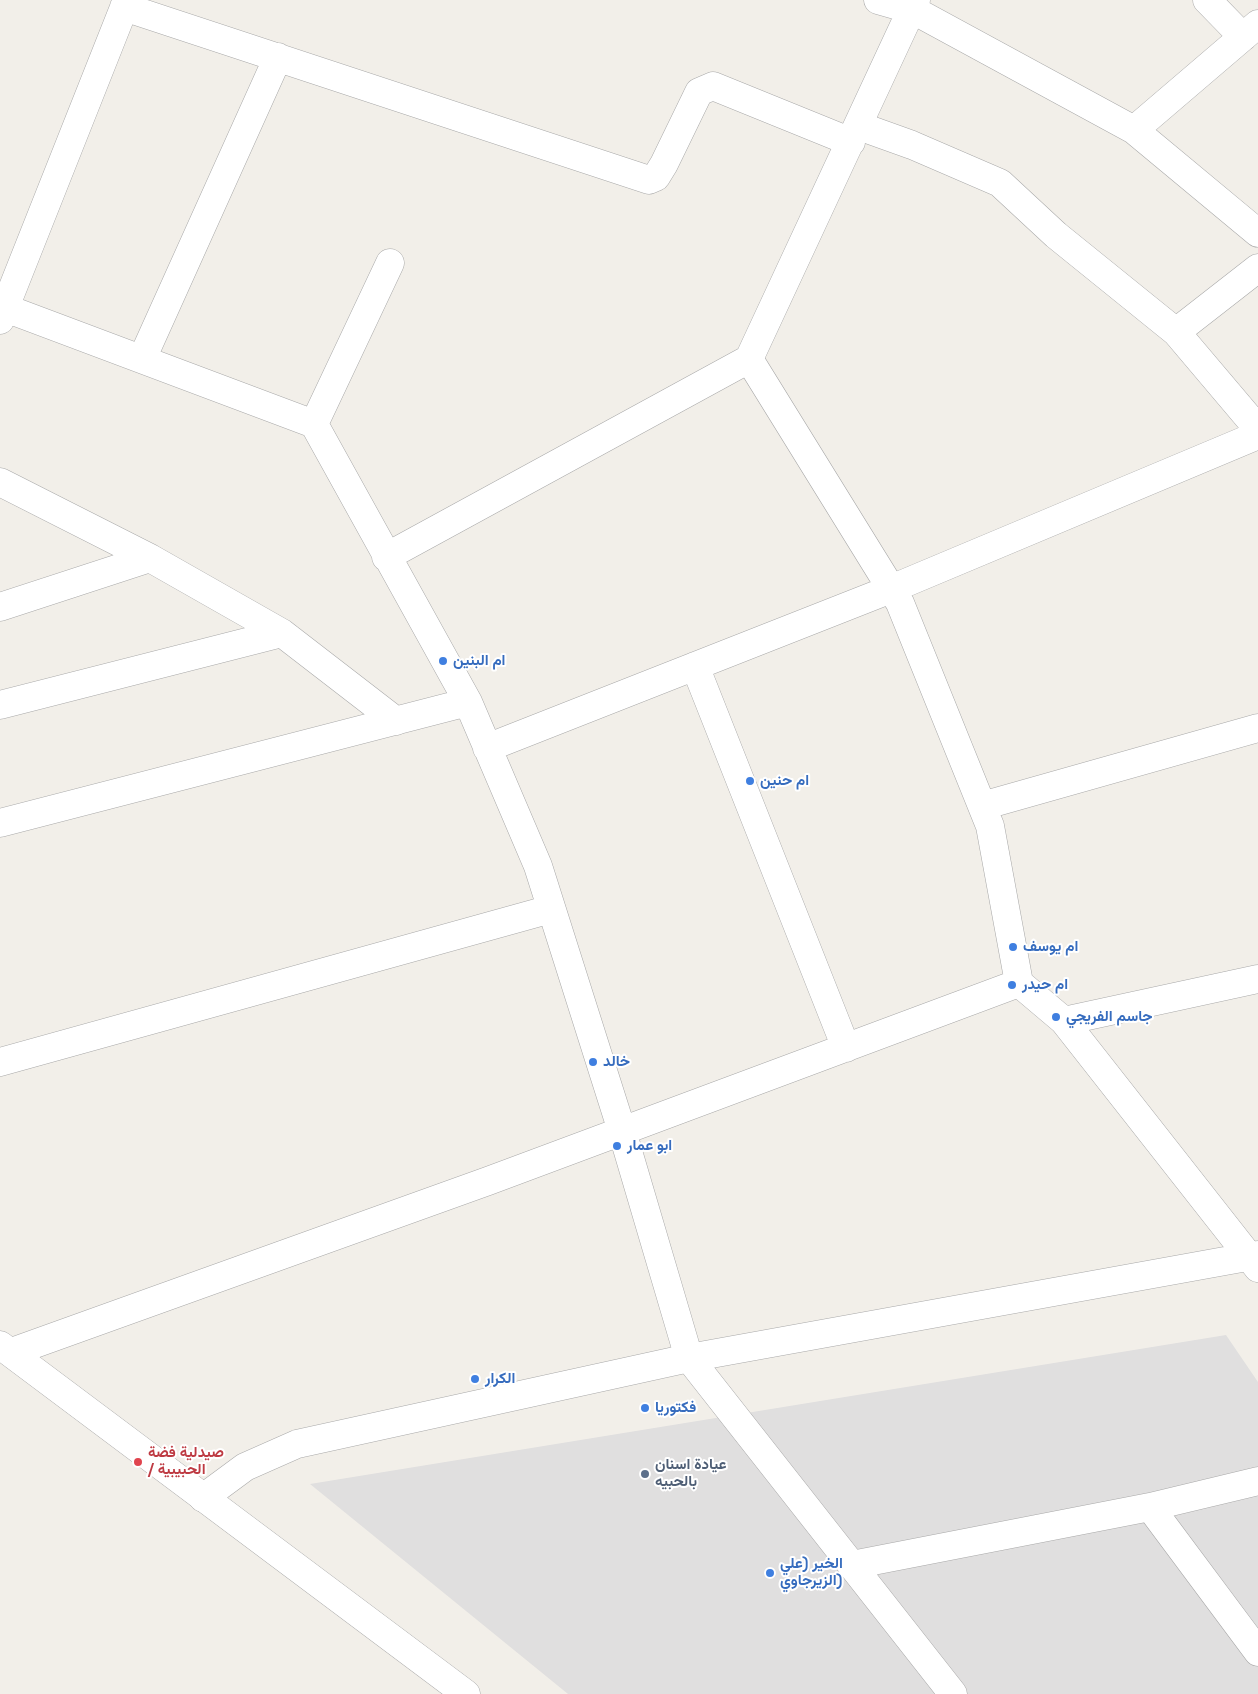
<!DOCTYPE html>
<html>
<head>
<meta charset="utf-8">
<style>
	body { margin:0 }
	canvas { display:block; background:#f2efe9 }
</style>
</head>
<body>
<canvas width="1258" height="1694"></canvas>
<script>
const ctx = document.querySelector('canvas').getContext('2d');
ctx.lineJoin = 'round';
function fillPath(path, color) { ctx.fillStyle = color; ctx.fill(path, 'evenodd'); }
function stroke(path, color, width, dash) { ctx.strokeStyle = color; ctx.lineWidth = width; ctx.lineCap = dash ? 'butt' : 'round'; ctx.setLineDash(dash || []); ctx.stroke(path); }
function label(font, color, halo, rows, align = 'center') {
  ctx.font = font + ' "Space Grotesk",Vazirmatn,sans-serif'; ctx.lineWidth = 4; ctx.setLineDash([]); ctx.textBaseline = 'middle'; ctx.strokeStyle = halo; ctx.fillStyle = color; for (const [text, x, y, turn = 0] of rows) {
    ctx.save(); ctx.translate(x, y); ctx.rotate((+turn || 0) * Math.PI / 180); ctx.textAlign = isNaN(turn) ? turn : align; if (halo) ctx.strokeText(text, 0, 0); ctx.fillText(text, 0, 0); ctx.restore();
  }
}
const residential = new Path2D(`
	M1226,1335l32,47v312h-690l-258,-210z`);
const minor = new Path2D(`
	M878,0l35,10 221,120 124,103
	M1207,0l36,37
	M124,7l525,173 7,-3 8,-13 35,-72 14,-6 138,56
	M859,126l53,19 88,38 56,52 120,97 82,97
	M1134,130l124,-106
	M5,308l309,116 154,278 70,164 84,265 67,227 264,336
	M0,320l127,-320
	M1176,332l82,-64
	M142,359l136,-302
	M749,359l151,244 90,223 29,157 45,38 194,247
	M314,424l76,-161
	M0,482l150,76 132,75 114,88
	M386,557l363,-198 167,-359
	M0,607l150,-49
	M695,666l151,382
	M0,705l282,-72
	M487,748l404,-159 367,-154
	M982,806l276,-78
	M0,823l468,-121
	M1064,1021l194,-42
	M0,1062l551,-153
	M12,1352l476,-171 531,-198
	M203,1498l42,-31 52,-23 392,-86 569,-103
	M1150,1507l108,145
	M852,1565l298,-58 108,-26`);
const tertiary = new Path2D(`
	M0,1345l466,349`);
const markers = [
	[443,661,5,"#3f7fe0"],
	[750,781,5,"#3f7fe0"],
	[1013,947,5,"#3f7fe0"],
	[1012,985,5,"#3f7fe0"],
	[1056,1017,5,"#3f7fe0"],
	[593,1062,5,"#3f7fe0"],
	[617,1146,5,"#3f7fe0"],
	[475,1379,5,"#3f7fe0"],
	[645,1408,5,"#3f7fe0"],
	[138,1462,5,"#e0444e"],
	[645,1474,5,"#5c6f8a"],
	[770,1573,5,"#3f7fe0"]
];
const shopNames = [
	["ام البنين",453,661],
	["ام حنين",760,781],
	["ام يوسف",1023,947],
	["ام حيدر",1022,985],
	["جاسم الفريجي",1066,1017],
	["خالد",603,1062],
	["ابو عمار",627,1146],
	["الكرار",485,1379],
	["فكتوريا",655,1408],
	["الخير (علي",780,1564],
	["الزيرجاوي)",780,1581]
];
const healthNames = [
	["صيدلية فضة",148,1453],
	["/ الحبيبية",148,1470]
];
const serviceNames = [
	["عيادة اسنان",655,1465],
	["بالحبيه",655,1482]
];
fillPath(residential, '#e0dfdf');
stroke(minor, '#a9a9a9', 29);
stroke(tertiary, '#a9a9a9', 29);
stroke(minor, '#fff', 28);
stroke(tertiary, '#fff', 28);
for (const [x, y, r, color] of markers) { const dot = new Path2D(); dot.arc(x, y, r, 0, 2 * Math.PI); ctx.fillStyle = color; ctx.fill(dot); stroke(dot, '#fff', 2); }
label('bold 15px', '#366cbe', '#fff', shopNames, 'left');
label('bold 15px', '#be3a42', '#fff', healthNames, 'left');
label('bold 15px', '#4e5e75', '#fff', serviceNames, 'left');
</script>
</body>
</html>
